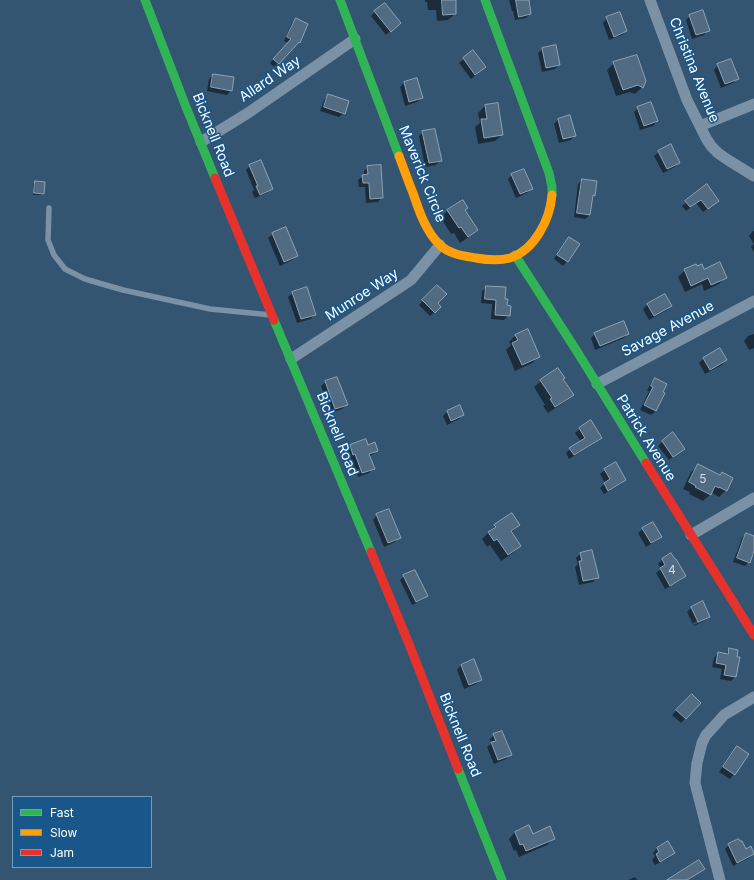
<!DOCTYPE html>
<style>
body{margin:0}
#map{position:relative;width:754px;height:880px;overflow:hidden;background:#335571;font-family:Inter,sans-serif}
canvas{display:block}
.legend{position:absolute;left:12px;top:796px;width:140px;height:72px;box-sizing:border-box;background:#19578b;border:1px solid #759ab9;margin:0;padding:5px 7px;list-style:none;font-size:12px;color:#fff}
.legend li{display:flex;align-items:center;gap:8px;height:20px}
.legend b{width:20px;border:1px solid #759ab9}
</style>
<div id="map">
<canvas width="754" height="880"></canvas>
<ul class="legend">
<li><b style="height:5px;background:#30b455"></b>Fast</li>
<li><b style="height:5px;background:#ff9f0a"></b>Slow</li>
<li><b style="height:5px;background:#e5322d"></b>Jam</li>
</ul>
</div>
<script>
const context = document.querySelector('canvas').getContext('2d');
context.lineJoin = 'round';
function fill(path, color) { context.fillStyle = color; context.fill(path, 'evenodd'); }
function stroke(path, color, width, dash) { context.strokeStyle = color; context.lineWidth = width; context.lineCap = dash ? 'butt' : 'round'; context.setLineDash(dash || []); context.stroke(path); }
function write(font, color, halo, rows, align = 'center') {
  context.font = font + ' Inter,sans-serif'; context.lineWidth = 3; context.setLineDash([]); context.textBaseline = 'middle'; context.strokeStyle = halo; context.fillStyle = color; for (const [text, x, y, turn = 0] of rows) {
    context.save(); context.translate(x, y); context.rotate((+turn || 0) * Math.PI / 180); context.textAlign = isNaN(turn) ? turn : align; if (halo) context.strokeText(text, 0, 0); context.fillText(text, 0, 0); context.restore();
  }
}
const shadow = new Path2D(`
 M425,0H455V14L448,20L437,21L436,10H428L427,2H425Z
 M509,0H528L530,14L526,18L515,20L513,11H512Z
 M375,12L395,27L386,35L371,16Z
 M690,16L708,30L704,35L692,39L686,20Z
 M607,18L626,31L622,35L609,40L603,23Z
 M296,19L307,24L299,42L295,46H294L274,67L270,63L288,43L284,41L292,23Z
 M543,49L559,65L555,69L542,72L538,53Z
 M473,51L485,67L471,79L459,63Z
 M614,63L642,87L635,94L630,92L616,96L607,70Z
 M718,65L737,79L733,83L721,88L714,70Z
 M213,75L231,90L227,95L207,91L209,79Z
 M404,83L422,98L417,102L405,106L400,87Z
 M328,95L344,113L339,117L320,111L324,100Z
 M497,105L502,135L495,141L478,144L475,127L480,123L478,113L485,106Z
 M638,108L657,121L653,126L640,130L634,112Z
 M558,120L575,135L571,140L559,143L554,124Z
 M423,132L441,160L436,165L425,167L419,136Z
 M659,152L679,162L675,167L663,173L654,156Z
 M250,166L272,189L267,193L255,198L252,192L254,190L246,170Z
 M368,167L382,197L378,202L366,203L365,187H359L358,180L363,176H364V171Z
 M512,175L532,188L527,193L516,198L508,179Z
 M582,180L595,195L592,198L590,215L585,219L574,217L578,184Z
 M35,182L43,193L41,195H33V184Z
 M706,186L713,205L703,212L696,203L686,211L682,206Z
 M462,201L464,210L477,230L470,236L460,243L454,233L451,234L441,218L447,211Z
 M753,231H754V244L749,236Z
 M273,234L297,256L292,260L280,266L268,238Z
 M569,238L567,261L563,266L554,259L565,242Z
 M754,244V252L751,247Z
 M685,270H703L725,278L719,284L704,291L702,284L685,292L678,277Z
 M437,286L436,303L440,307L430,316L419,305Z
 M487,287L504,300L509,315L504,320L491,319L492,304L481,303L482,291Z
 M293,293L315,314L311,319L297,323L288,297Z
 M647,305L671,306L667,310L649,320L643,309Z
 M595,334H628L624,338L595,350L591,338Z
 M754,334V348L749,350L744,341L748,336Z
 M516,335L539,356L532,363L515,371L506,350L511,345L509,342Z
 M720,350L726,360L722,365L705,374L699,363L703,359Z
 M655,379L656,411L651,415L640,410L649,391H647L651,383Z
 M541,381L572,395L566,401L548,413L543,406L545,405L534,387Z
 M326,382L346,405L342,409L331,413L321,386Z
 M459,406L463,414L459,419L447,425L443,416L447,412Z
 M580,429L596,442L569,459L566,453L570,449L581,442L575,433Z
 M663,441L684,448L669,460L658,446Z
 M350,446H367L377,451L372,455L369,456L374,468L369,473L358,477L351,458H349L346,450Z
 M616,464L625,480L621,484L604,494L600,488L605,483L600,474L605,470Z
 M698,466L726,490L719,497L712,493L703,501L689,494L690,492L683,489L691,472Z
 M377,515L400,537L395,542L384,547L373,520Z
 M519,525L511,533L520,546L513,553L501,561L490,545L487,547L482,539L495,526Z
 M643,529L661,537L656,541L646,547L638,533Z
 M746,534L754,537V555H752L749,562L745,566L733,562L742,538Z
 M580,554L597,577L593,582L579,585L575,567L578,564L576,558Z
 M671,555L685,576L681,580L665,589L656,573L661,569L658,564L662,560Z
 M404,576L426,596L422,600L412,605L400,580Z
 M692,607L709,617L704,621L694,626L687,612ZM705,618V620L694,625L693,623Z
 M730,649L736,657L739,658L735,677L731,681L720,679L722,669L712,667L714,658L718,653L725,655Z
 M461,665L481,680L476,684L464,689L457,670Z
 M692,695L700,703L681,723L672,715Z
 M494,735L510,755L506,759L494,764L487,747L491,744L490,739Z
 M737,747L734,774L730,779L719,772L733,751Z
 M515,832L532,835L554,838L547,845L519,857L516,850L514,851L509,839Z
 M729,845L745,850L753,854L749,858L733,866L725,849Z
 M657,848L674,853L669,858L655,865L652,860L655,856L653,853Z
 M635,877L637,880H628Z`);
const building = new Path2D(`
 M442,0H456V14L443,15Z
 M516,0H529L531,14L519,17Z
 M385,3L401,23L391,32L374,11Z
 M703,10L710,31L696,35L689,15Z
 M620,12L627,31L614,37L606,17Z
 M296,18L308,24L300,43L299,42L279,64L273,59L291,39L287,37Z
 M556,45L560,65L546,68L542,48Z
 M473,50L486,67L475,75L463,58Z
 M637,55L646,81L643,88L638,85L623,90L613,62Z
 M731,59L739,79L725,84L717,64Z
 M213,74L234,77L232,91L211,87Z
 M417,78L423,98L409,102L404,82Z
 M328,94L349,101L345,114L324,107Z
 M651,102L658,121L644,126L637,107Z
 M498,103L503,135L484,138L481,119H487L485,105Z
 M570,115L576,136L563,139L558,119Z
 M435,129L442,161L429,163L422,131Z
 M671,144L680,163L667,169L658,151Z
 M261,160L273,189L260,195L256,186H258L249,165Z
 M381,165L383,198L370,199L369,183H363L362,175L368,174L367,166Z
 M524,169L533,189L520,194L511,174Z
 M582,179L597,181L595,196L593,195L590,215L577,213Z
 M35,181L45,182L44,194L34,193Z
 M707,184L719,201L708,209L701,200L690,207L685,201Z
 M463,200L468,208L465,210L478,230L468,237L461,227L459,228L447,210Z
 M286,227L298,256L284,262L272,233Z
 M569,237L580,244L568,262L557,255Z
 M720,262L727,278L711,285L708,278L691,286L684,269L696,264L697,266L702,264L704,269Z
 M437,285L447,294L438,303L441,307L435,313L422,300Z
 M486,286L506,287L505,299H508L507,305L511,306L510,316L495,315L496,300L485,299Z
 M307,287L316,315L301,319L292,292Z
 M665,294L672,306L654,316L647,304Z
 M624,321L629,334L600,346L594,333Z
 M528,329L540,357L522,365L512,343L518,340L515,335Z
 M720,348L727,360L710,370L703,358Z
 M558,368L565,378L563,379L574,395L555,407L550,399L552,398L540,380Z
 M337,377L348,405L335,409L325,381Z
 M655,378L667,384L663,392L665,393L656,411L644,405L653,387L651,386Z
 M460,405L464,415L451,421L447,411Z
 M591,420L602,438L574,455L569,448L585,438L579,428Z
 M673,432L685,449L673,457L662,441Z
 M366,439L368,445L375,442L378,451L369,454L375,469L362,473L355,454L353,455L350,445Z
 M616,462L626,480L608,491L604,483L610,479L604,469Z
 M698,464L720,475L722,472L733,478L727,491L719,487V488L715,486L711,495L695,487L696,486L689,482Z
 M389,509L401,538L388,543L376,514Z
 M512,513L520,525L511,531L521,546L508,555L497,539L494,541L488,532L496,527L494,525Z
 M653,522L662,537L651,543L642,528Z
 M746,533L754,536V551L750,563L737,558Z
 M592,550L599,578L583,581L579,561H582L580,553Z
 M671,553L675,559H676L686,576L670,586L660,568L665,565L662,559Z
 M415,570L428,596L416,602L403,575Z
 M703,601L710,617L698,622L691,607Z
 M729,648L738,650L737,657H740L736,677L724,675L726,665L716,663L718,652L728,654Z
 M474,659L482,680L469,685L461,665Z
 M692,694L701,703L686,719L676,710Z
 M502,731L512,755L498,760L491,742L496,741L493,734Z
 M737,746L749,754L735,775L723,767Z
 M529,825L533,834L550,826L555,839L526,851L523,844L520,845L515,832Z
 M739,839L740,841H742L746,849L751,846L754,854L737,863L728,844Z
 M668,841L675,853L660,862L656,854L659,852L657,848Z
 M699,860L705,869L687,880H667Z`);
const lane = new Path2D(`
 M49,208L48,240L54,255L65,269L85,279L123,290L210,309L271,315`);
const street = new Path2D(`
 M650,0L687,100L706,138L711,146L718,153L728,160L754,176
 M700,126L754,104
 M201,142L248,113L355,39
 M291,359L411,280L440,245
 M597,384L754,301
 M691,535L754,498
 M720,880L695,783L697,763L702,743L706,735L717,723L724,715L754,697`);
const fast = new Path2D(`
 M145,0L186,107L215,178
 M340,0L399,156
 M485,0L549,173L552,187V195
 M515,255L578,353L646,463
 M274,320L371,552
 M458,769L502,880`);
const slow = new Path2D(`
 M399,156C404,169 408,181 413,193C419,211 426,232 440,245C449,254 463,256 476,258C487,260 499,261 510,258C535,250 550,219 552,195`);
const jam = new Path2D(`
 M215,178L274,320
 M646,463L754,635
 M371,552L409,644L458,769`);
const numberNames = [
 ["5",703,479],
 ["4",672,570]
];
const streetNames = [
 ["Christina Avenue",694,70,68],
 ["Allard Way",270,79,-34],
 ["Bicknell Road",213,135,68],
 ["Maverick Circle",422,174,68],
 ["Munroe Way",362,295,-33],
 ["Savage Avenue",668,329,-28],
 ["Bicknell Road",337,434,68],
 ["Patrick Avenue",646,438,58],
 ["Bicknell Road",460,735,68]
];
fill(shadow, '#0007');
fill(building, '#506b82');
stroke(building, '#8ea3b4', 1);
stroke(lane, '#7a91a6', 5.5);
stroke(street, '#7a91a6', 11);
stroke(fast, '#30b455', 9);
stroke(slow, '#ff9f0a', 9);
stroke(jam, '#e5322d', 9);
write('12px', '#d3dae0', null, numberNames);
write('14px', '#fff', '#19578b', streetNames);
</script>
